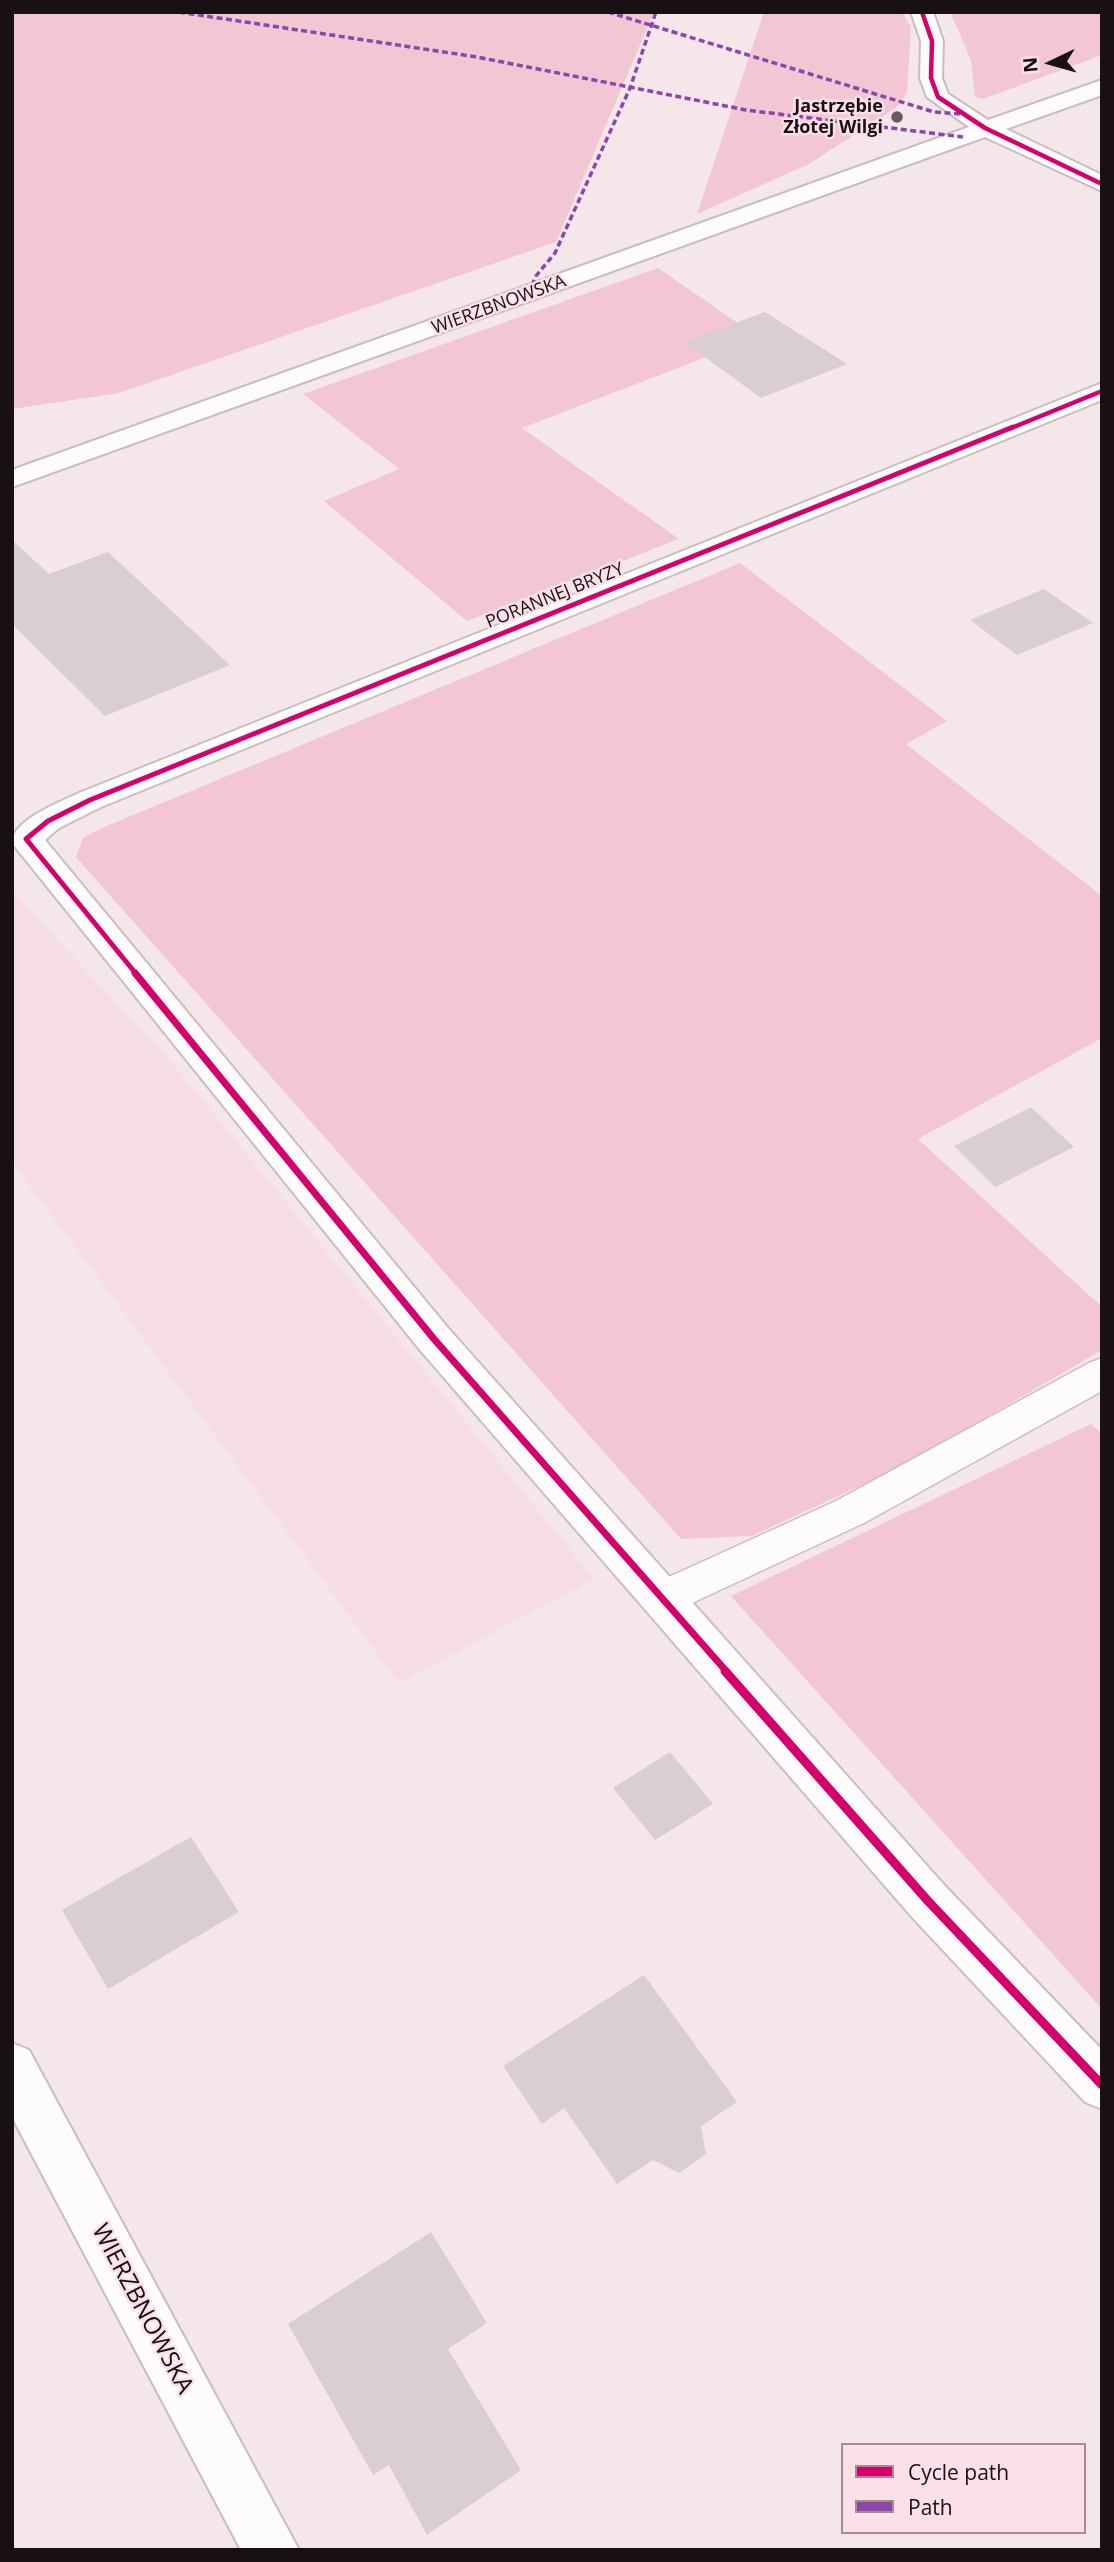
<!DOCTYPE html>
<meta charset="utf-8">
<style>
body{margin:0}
#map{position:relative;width:1114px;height:2562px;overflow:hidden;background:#f5e6ea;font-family:"Open Sans",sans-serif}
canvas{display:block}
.frame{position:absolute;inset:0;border:14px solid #191013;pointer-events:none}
.legend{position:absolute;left:841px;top:2443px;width:245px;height:91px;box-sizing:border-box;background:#fbe0e7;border:2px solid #a18d92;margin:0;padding:9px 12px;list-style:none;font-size:21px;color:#191013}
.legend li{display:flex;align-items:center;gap:14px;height:35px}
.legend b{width:35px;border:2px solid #a18d92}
.north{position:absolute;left:1016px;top:28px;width:70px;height:70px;-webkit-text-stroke:5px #fbe0e7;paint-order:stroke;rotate:265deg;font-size:19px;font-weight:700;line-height:28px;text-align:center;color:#191013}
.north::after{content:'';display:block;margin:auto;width:24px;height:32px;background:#191013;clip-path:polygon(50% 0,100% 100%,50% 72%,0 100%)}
</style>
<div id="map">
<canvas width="1114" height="2562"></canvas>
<div class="frame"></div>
<ul class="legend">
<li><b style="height:9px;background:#d6006c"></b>Cycle path</li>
<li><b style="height:9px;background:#8e44ad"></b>Path</li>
</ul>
<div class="north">N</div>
</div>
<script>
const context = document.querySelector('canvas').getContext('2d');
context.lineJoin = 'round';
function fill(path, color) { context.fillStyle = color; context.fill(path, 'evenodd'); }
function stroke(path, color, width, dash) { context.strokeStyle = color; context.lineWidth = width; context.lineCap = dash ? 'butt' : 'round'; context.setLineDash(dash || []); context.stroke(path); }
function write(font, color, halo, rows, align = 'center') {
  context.font = font + ' "Open Sans",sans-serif'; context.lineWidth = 5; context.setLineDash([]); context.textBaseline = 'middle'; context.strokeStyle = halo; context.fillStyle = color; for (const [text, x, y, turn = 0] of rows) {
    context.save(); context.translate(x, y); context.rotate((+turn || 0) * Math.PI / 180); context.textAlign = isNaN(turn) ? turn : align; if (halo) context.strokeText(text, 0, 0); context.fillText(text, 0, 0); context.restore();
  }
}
const built = new Path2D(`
 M12,891L173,1064L594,1579L399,1683L12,1162Z`);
const green = new Path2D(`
 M12,12H654L556,242L119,393L12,409Z
 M764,12H902L911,27L907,93L897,107L809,164L697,214Z
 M950,12H1102V55L983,99L975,97L971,60Z
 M658,268L758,337L522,428L679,539L467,621L324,501L399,469L303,394Z
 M740,563L947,721L906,744L1102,896V1038L918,1139L1102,1307V1350L901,1467L752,1536L681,1539L76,857L83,838L102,828Z
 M1091,1424L1102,1434V2009L731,1596Z`);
const building = new Path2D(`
 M765,312L847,364L761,398L684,342Z
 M12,540L49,574L108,552L230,665L105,716L12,624Z
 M1044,589L1093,623L1017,655L970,620Z
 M1031,1107L1074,1147L995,1187L954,1146Z
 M670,1752L713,1804L655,1840L613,1788Z
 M191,1837L239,1912L108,1989L62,1910Z
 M644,1975L737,2102L701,2126L706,2154L679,2173L653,2160L617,2184L564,2108L542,2124L503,2066Z
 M431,2232L487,2323L448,2349L521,2470L427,2535L389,2465L373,2475L288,2324Z`);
const service = new Path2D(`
 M1102,1358V1391L864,1523L677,1610L663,1615L649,1610L643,1598L649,1586L836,1501L1089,1363Z`);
const minor = new Path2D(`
 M911,12H933L943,41L942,78L948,94L988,120L1102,80V95L1006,129L1102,175V191L985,137L12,487V470L969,127L927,97L920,78L921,41Z
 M1102,383V400L101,807L59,828L45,840L448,1328L945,1886L1102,2050V2109L1085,2102L911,1916L420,1350L12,843C12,820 60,802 79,793Z
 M12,2043L29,2050L299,2550H241L12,2117Z`);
const quiet = new Path2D(`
 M179,12L477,57L746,110L963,137
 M608,12L934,112L961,114
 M528,294L536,276L555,253L630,88L656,12`);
const cyclewayFar3 = new Path2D(`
 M922,12L932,41L931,78L938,97L985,128L1102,184
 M1009,429L1102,391`);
const cyclewayFar2 = new Path2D(`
 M137,975L26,839L48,821L90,800L1013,427`);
const cyclewayFar1 = new Path2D(`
 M135,973L434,1339L727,1672`);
const cycleway = new Path2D(`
 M725,1671L928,1901L1102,2085`);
const markers = [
 [897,117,7,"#665b5e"]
];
const farPoinames = [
 ["Jastrzębie",883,107],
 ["Złotej Wilgi",883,128]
];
const farStreetnames = [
 ["WIERZBNOWSKA",499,305,-20],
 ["PORANNEJ BRYZY",555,596,-22]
];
const nearStreetnames = [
 ["WIERZBNOWSKA",142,2309,62]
];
fill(built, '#f6dce3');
fill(green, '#f2c6d3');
fill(building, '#daced1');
stroke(service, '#c8bdc0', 3);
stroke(minor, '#c8bdc0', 4);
fill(service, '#fefbfc');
fill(minor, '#fefbfc');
stroke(quiet, '#8e44ad', 3.5, [6, 3.5]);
stroke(cyclewayFar3, '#d6006c', 4.5);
stroke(cyclewayFar2, '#d6006c', 5);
stroke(cyclewayFar1, '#d6006c', 7);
stroke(cycleway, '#d6006c', 9);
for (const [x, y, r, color] of markers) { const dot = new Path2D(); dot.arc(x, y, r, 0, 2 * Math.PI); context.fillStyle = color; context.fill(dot); stroke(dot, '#fbe0e7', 2.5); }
write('bold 18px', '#191013', '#fbe0e7', farPoinames, 'right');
write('18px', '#191013', '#fbe0e7', farStreetnames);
write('24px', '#191013', '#fbe0e7', nearStreetnames);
</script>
